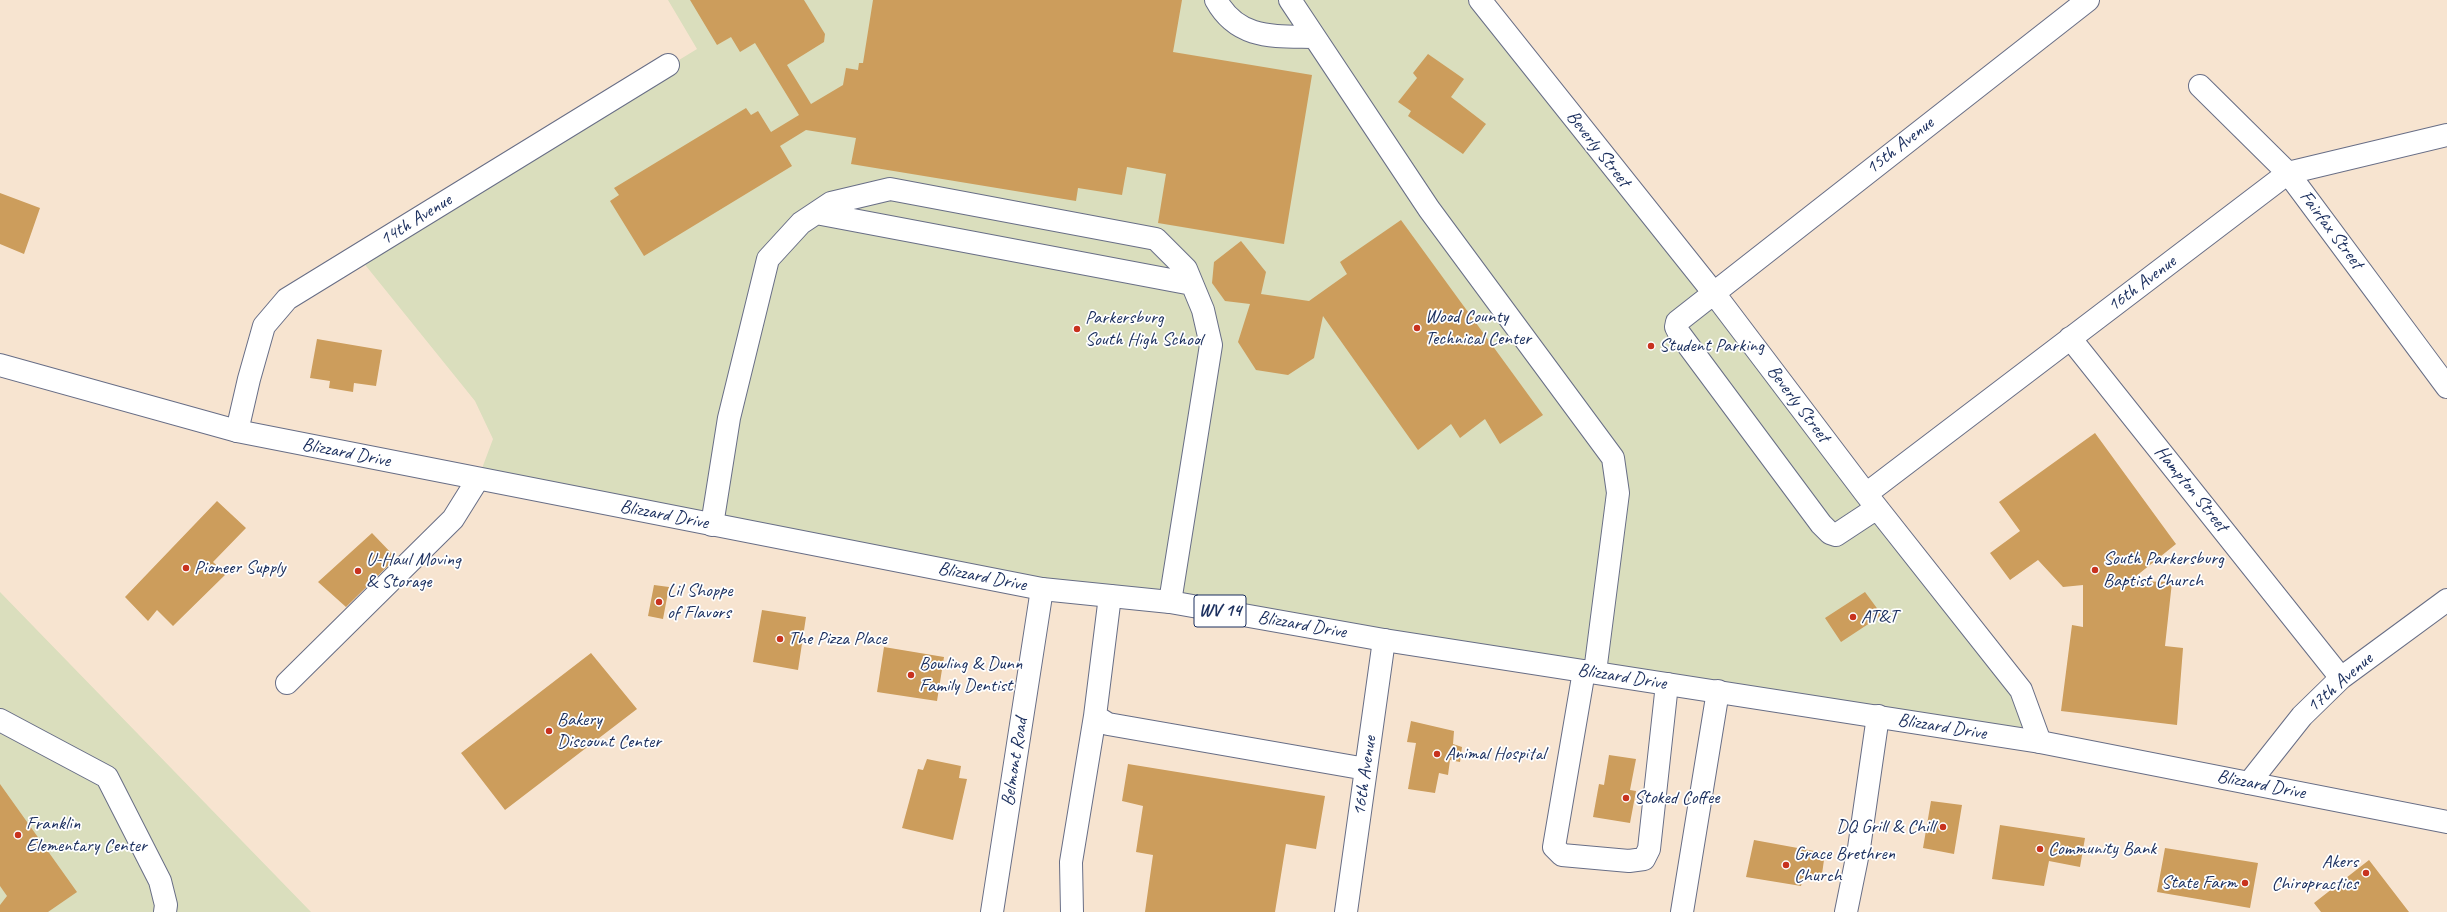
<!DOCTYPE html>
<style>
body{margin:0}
canvas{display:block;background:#f7e4d0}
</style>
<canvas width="2447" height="912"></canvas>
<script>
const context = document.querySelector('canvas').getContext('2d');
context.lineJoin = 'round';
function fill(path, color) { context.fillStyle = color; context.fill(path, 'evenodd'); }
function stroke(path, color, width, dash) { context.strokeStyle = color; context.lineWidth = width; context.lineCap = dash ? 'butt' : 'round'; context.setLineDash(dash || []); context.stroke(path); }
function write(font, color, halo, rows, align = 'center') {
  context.font = font + ' Caveat,sans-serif'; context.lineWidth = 3.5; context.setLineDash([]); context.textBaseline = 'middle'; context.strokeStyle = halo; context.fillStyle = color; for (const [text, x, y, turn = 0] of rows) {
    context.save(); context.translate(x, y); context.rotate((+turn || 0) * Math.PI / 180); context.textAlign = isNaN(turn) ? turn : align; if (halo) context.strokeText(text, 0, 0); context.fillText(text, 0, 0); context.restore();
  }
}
const built = new Path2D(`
 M668,0H1480L2021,690L2040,742L1170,602L478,479L493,439L475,401L358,256L697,49Z
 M0,592L311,912H0Z`);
const building = new Path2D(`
 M690,0H804L825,34L824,42L787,65L811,104L843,85L846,68L858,70L859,63H863L873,0H1182L1173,52L1312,75L1284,244L1158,223L1166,174L1127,167L1122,195L1078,188L1076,201L851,164L856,138L806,130L780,146L792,166L644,256L610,201L619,195L614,188L746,108L751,115L758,111L771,132L799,115L755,43L740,52L731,37L717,45Z
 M1428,54L1464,79L1451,97L1486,124L1463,154L1408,116L1411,111L1398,102L1417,78L1413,73Z
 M0,193L40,208L24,254L0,244Z
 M1401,220L1543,415L1500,444L1485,419L1460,438L1451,424L1418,450L1323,316L1314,358L1288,375L1256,370L1238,342L1250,304L1225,301L1212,283L1214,262L1241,241L1266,272L1261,294L1309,301L1347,274L1340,262Z
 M317,339L382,350L376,386L354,383L353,392L329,388L330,381L310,378Z
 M2095,433L2176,544L2130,581L2172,582L2165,646L2183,648L2177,725L2061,711L2072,625L2083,627V585L2063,587L2038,560L2010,580L1990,553L2020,531L1999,502Z
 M217,501L246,528L213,562L226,574L173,626L157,610L148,621L125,597Z
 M372,533L396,558L346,607L318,582Z
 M654,585L669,587L663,619L648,616Z
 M1865,592L1882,615L1841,642L1825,618Z
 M762,610L806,617L798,670L753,662Z
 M884,647L944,657L937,701L877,692Z
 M591,653L637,709L505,810L461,753Z
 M1411,721L1454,731L1453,744L1462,747L1460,762L1450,760L1448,775L1439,773L1435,793L1408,789L1416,743L1407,742Z
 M1609,755L1636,759L1630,790L1636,791L1630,823L1593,817L1599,784L1604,785Z
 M927,759L961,766L959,778L967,779L953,840L902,828L918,769L923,770Z
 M1128,764L1325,796L1316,849L1286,844L1275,912H1145L1153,855L1136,852L1143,806L1122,801Z
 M0,784L77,892L48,912H0V905L7,896L0,886Z
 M1931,801L1962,805L1954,854L1923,848Z
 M2000,825L2085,838L2080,867L2049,861L2044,886L1992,879Z
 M1754,840L1825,853L1821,881L1803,878L1801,886L1746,877Z
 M2165,848L2258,863L2250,908L2157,892Z
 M2369,860L2409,912H2321L2314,903Z`);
const minor = new Path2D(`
 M1216,0C1238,40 1274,36 1314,37
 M1290,0L1429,209L1613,458L1618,493L1595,672
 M1480,0L1713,292L1866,494L2021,690L2040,742
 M2200,86L2288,173L2447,387
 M816,213L1192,284
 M2070,338L2341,678
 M237,431L249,379L264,326L287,299L668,65
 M1866,494L2288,173L2447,135
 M1877,508L1836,535L1830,533L1821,524L1679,333L1676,327L1677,322L2088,0
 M712,525L729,418L768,259L801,223L831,203L890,189L1156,239L1186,269L1203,310L1211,345L1170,602
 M1110,596L1095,716L1108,724L1366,769
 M1584,671L1554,847L1562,855L1629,861L1644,859L1649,849L1667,684
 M287,683L453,519L478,479
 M0,720L107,777L160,881L166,905L165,912
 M2249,783L2302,716L2341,678L2447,600
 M992,912L1042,589
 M1072,912L1071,862L1095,716
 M1346,912L1384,640
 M1682,912L1718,691
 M1846,912L1859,848L1878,716`);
const major = new Path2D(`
 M0,365L237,431L1042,589L1170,602L1384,640L2040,742L2447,822`);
const markers = [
 [1417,328,4,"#c8321e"],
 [1077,329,4,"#c8321e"],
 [1651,346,4,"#c8321e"],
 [186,568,4,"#c8321e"],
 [2095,570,4,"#c8321e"],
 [358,571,4,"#c8321e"],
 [659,602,4,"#c8321e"],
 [1853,617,4,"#c8321e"],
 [780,639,4,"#c8321e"],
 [911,675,4,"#c8321e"],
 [549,731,4,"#c8321e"],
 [1437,754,4,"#c8321e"],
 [1626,798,4,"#c8321e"],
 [1943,827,4,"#c8321e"],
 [18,835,4,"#c8321e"],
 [2040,849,4,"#c8321e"],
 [1786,865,4,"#c8321e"],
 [2366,873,4,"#c8321e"],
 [2245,883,4,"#c8321e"]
];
const shields = [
 [1220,611,52]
];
const shieldNames = [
 ["WV 14",1220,611]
];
const streetNames = [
 ["15th Avenue",1900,146,-38],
 ["Beverly Street",1598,149,52],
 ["14th Avenue",416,220,-32],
 ["Fairfax Street",2331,230,53],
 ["16th Avenue",2142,284,-37],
 ["Beverly Street",1798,404,53],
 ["Blizzard Drive",346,453,11],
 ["Hampton Street",2191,489,51],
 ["Blizzard Drive",664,515,11],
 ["Blizzard Drive",982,577,11],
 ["Blizzard Drive",1302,625,10],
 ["Blizzard Drive",1622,677,9],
 ["17th Avenue",2340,683,-41],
 ["Blizzard Drive",1942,727,9],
 ["Belmont Road",1015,762,-81],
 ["16th Avenue",1365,776,-82],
 ["Blizzard Drive",2261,785,11]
];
const poiNames = [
 ["Wood County",1425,317],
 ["Technical Center",1425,339],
 ["Parkersburg",1085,318],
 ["South High School",1085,340],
 ["Student Parking",1659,346],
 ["South Parkersburg",2103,559],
 ["Baptist Church",2103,581],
 ["U-Haul Moving",366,560],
 ["& Storage",366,582],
 ["Pioneer Supply",194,568],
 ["Lil Shoppe",667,591],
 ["of Flavors",667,613],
 ["AT&T",1861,617],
 ["The Pizza Place",788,639],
 ["Bowling & Dunn",919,664],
 ["Family Dentist",919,686],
 ["Bakery",557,720],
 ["Discount Center",557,742],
 ["Animal Hospital",1445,754],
 ["Stoked Coffee",1634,798],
 ["Franklin",26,824],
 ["Elementary Center",26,846],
 ["DQ Grill & Chill",1935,827,"right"],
 ["Community Bank",2048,849],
 ["Grace Brethren",1794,854],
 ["Church",1794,876],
 ["Akers",2358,862,"right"],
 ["Chiropractics",2358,884,"right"],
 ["State Farm",2237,883,"right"]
];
fill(built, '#dadebd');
fill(building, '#cc9d5c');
stroke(minor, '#686e86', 24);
stroke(major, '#686e86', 24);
stroke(minor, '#fff', 22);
stroke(major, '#fff', 22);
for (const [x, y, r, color] of markers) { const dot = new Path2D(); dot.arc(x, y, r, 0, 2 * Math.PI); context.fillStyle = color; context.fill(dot); stroke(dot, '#fff', 1.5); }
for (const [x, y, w] of shields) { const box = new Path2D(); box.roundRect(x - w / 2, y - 16, w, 32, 3); context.fillStyle = '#fff'; context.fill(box); stroke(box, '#1b2f5e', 1); }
write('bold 18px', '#1b2f5e', null, shieldNames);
write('19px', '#1b2f5e', '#fff', streetNames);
write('19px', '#1b2f5e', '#fff', poiNames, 'left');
</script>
